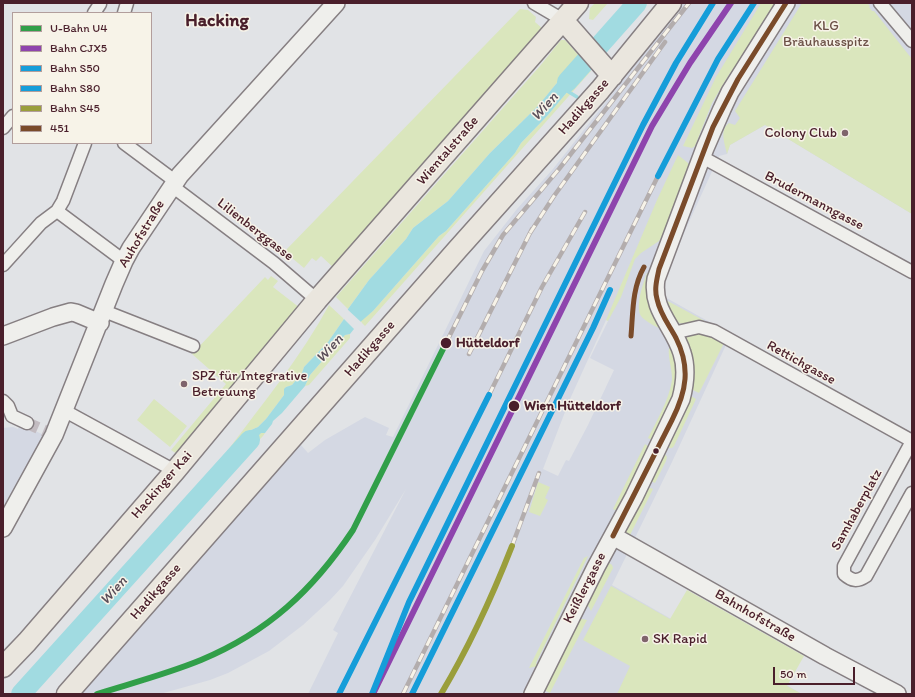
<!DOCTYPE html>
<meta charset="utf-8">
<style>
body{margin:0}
#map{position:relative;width:915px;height:697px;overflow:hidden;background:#e1e3e6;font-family:Itim,sans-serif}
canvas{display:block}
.frame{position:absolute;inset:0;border:4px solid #4a1f2b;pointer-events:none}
.legend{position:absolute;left:12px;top:12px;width:140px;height:132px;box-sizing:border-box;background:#f7f3e8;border:1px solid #b29e9c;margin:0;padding:5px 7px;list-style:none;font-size:12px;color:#4a1f2b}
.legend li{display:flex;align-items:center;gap:8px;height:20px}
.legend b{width:20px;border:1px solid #b29e9c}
.scale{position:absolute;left:773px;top:667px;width:82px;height:18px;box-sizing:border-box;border:2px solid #4a1f2b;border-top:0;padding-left:5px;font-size:12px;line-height:14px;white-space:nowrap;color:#4a1f2b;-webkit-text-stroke:3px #f7f3e8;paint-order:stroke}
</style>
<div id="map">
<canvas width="915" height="697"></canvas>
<div class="frame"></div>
<ul class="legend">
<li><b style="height:5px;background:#319f49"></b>U-Bahn U4</li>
<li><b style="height:5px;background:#8e44ad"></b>Bahn CJX5</li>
<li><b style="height:5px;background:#159dd9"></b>Bahn S50</li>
<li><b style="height:5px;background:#159dd9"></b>Bahn S80</li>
<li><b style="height:5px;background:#9a9e3b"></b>Bahn S45</li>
<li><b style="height:5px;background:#7a4b2a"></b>451</li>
</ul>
<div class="scale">50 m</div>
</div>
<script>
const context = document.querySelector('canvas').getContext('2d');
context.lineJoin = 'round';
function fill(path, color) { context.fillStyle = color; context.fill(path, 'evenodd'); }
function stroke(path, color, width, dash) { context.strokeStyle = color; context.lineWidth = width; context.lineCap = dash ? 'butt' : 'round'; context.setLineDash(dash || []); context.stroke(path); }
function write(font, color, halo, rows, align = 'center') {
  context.font = font + ' Itim,sans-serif'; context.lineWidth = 3; context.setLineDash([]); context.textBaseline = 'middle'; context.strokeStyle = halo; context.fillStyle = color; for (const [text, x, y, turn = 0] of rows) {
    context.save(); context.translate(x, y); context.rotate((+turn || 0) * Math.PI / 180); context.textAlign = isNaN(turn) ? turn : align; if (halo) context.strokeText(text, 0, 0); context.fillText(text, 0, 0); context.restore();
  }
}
const built = new Path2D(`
 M684,3H912V214L765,125L730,145L727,154L719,156L665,275L663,296L731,334L672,462L612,585L802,694H308L338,633L333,630L406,489L375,540L343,586L330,600L303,625L269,651L228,673L210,680L160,694H79L85,684L301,445L308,453L325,440L365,417L389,428L386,435L393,437L484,251L517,209L553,169ZM606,320L608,321L590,358L614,370L588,425L569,461L566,460L558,476L543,469L570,399Z
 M20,424L44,435L3,510V428L13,427L18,429Z`);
const green = new Path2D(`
 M595,3H608L593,20L589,19L590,8Z
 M761,3H779L735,74L730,73L712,103L695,146L692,148L683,146L716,77Z
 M802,3H867L870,6L869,7L872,11H874C887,27 899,43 912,59V214L765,125L730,145L727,154C725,144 719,130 729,123L735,125L740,118L735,111Z
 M520,9L528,10L536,17L535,22L543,29L334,268L321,256L316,261L312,258L304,268L292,258H287L284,255V252Z
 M561,40H565L581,58L556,84L538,106L490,153L448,201L413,228L406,239L369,280L348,309L336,297L540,66Z
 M588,67L591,71L365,326L360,321L373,311L439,236L446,231L515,153L521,143L548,115Z
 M678,155L688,163L689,166L662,236L659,241L641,253L635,259L621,297L608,321L606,320L657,200Z
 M647,273H649L661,327L660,328C655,327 652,324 648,322C646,320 643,319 641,316C635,307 643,283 647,273Z
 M271,276L278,281L273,287L300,308L180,456L171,450L226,384L192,354L265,277L268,280Z
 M662,298L703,320L705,322C693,320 686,325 676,323Z
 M329,305L344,319L328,342L304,367L302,373L292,385L286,387L284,390V395L266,419L258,427L251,430L234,449L228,450C263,403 301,357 329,305Z
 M690,332L706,334L724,343L699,393L689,388L684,337Z
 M350,334V338L309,385L305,386L310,375L345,335Z
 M670,346L674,347L679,378L673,394L652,440L648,438C657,420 669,400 672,380C673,371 666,351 670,346Z
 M691,396L696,399L674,446L672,448H668L685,414Z
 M154,399L187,426L170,447L137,420Z
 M261,432L265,433L263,436L240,460L241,455Z
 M645,444L649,447L617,511L613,509Z
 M665,454L667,457L666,461L655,483L651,481Z
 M538,482L550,487L545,498L548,500L540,516L529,512Z
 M648,487L653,489L629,537L625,532V528L628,520L635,515Z
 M588,556L536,663L538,666L529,668L584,558Z
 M609,563L612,565L613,568L591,611L587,604Z
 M611,586L670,619L687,590L804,656L787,686L802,694H617L630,666L583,640Z
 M582,619L587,620L550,693L544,690L578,620Z`);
const water = new Path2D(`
 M581,58L588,67L548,115L521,143L515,153L446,231L439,236L373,311L358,324L350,334L345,335L310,375L305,386L282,413L273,421L272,424L265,433H261L241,454L238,463L236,464L225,455L228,450L234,449L251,430L258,427L266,419L284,395V389L286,387L292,385L302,373L304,367L328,342L344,319L348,309L369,280L406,239L413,228L448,201L490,153L538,106L556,84Z`);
const pier = new Path2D(`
 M346,308L362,323L355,330L343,318Z`);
const stream = new Path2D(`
 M564,89L577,97`);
const river = new Path2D(`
 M567,82L637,3
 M21,694L250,440`);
const streetTunnel = new Path2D(`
 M27,423L45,431`);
const street = new Path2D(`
 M534,3L563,20
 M880,3L912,41
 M94,13L100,4
 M124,13L127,3
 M3,128L13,116
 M124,143L175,181
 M702,157L912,272
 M172,186L274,263L317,300
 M57,211L124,261
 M3,265L41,223L57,211L63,201L85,143
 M104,311L193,346
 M673,333L699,327L714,331L912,441
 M3,401L8,406L12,416L27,423
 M65,411L175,471
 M912,441L844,566V574C852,581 857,582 866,576L912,493`);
const secondary = new Path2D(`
 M3,336L53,317L71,312L76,313L100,323
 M3,528L54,435L114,284L124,261L131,248L180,175L336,3
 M613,536L825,656L897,694
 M533,694L596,567L634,497L681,399C685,384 687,368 682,353C674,326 651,310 656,279L705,148L722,109L730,92L786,3`);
const primary = new Path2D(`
 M563,20L612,76
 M3,667L27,642L175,471L317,300L578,3
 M67,694L457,250L600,90L671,3`);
const rail = new Path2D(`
 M530,233L554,196L665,42
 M446,343L482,271L503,235L559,169L689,3
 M469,354L532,229
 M489,395L542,287L585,212
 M512,546L539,473
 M403,694L658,176`);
const bus1 = new Path2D(`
 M631,336C633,313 632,288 644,267
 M613,536L672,420C678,408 684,393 685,379C686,365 682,350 676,338C669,325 660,314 657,299C654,289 657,279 659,269L713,127L738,79L786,3`);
const rail1 = new Path2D(`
 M373,694L652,126L690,63L731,3`);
const rail2 = new Path2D(`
 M658,176L718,59L754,3
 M372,694L409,602L643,125L676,63L713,3
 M412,694L593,328L610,290`);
const rail3 = new Path2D(`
 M339,694L489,395`);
const rail4 = new Path2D(`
 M441,694C469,647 492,597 512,546`);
const metro1 = new Path2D(`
 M97,694C132,683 167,674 201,660C268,632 313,590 353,530L446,343`);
const markers = [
 [845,133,4,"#7f646c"],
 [446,343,6,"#4a1f2b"],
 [184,384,4,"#7f646c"],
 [514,406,6,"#4a1f2b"],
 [656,451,3.5,"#4a1f2b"],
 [645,639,4,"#7f646c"]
];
const parkNames = [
 ["KLG",826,26],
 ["Bräuhausspitz",826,42]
];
const streetNames = [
 ["Hadikgasse",584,107,-49],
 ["Wientalstraße",448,151,-49],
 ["Brudermanngasse",814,201,28],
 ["Lilienberggasse",255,230,38],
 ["Auhofstraße",142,234,-59],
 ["Hadikgasse",370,349,-49],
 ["Rettichgasse",801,363,29],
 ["Hackinger Kai",162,485,-49],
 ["Samhaberplatz",857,510,-61],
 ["Keißlergasse",585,588,-63],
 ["Hadikgasse",156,592,-49],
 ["Bahnhofstraße",755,616,30]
];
const poiNames = [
 ["Colony Club",837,133,"right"],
 ["SPZ für Integrative",192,376],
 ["Betreuung",192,392],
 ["SK Rapid",653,639]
];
const stopNames = [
 ["Hütteldorf",456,343],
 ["Wien Hütteldorf",524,406]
];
const waterNames = [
 ["Wien",545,107,-48],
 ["Wien",330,349,-48],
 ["Wien",114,591,-48]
];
const districtNames = [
 ["Hacking",217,21]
];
fill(built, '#d4d8e3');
fill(green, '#dae6bd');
fill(water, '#a1dbe1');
fill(pier, '#e1e3e6');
stroke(stream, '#a1dbe1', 3.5);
stroke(river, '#a1dbe1', 20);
stroke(streetTunnel, '#c3bcc1', 12, [12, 6]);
stroke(street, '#867f82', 15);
stroke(secondary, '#867f82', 20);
stroke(primary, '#867f82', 23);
stroke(street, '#efefec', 12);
stroke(secondary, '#efefec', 17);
stroke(primary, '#eae6de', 20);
stroke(rail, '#b3adad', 4.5);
stroke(rail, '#f7f3e8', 3, [9]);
stroke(bus1, '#7a4b2a', 5);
stroke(rail1, '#8e44ad', 6);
stroke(rail2, '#159dd9', 6);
stroke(rail3, '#159dd9', 6);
stroke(rail4, '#9a9e3b', 6);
stroke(metro1, '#319f49', 6);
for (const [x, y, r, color] of markers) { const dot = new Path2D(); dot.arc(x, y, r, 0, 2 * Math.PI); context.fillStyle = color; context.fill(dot); stroke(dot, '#f7f3e8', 1.5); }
write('14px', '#6c5147', '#f7f3e8', parkNames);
write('14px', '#4a1f2b', '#f7f3e8', streetNames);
write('14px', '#4a1f2b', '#f7f3e8', poiNames, 'left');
write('bold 14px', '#4a1f2b', '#f7f3e8', stopNames, 'left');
write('italic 15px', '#594d58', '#f7f3e8', waterNames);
write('bold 18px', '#4a1f2b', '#f7f3e8', districtNames);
</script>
